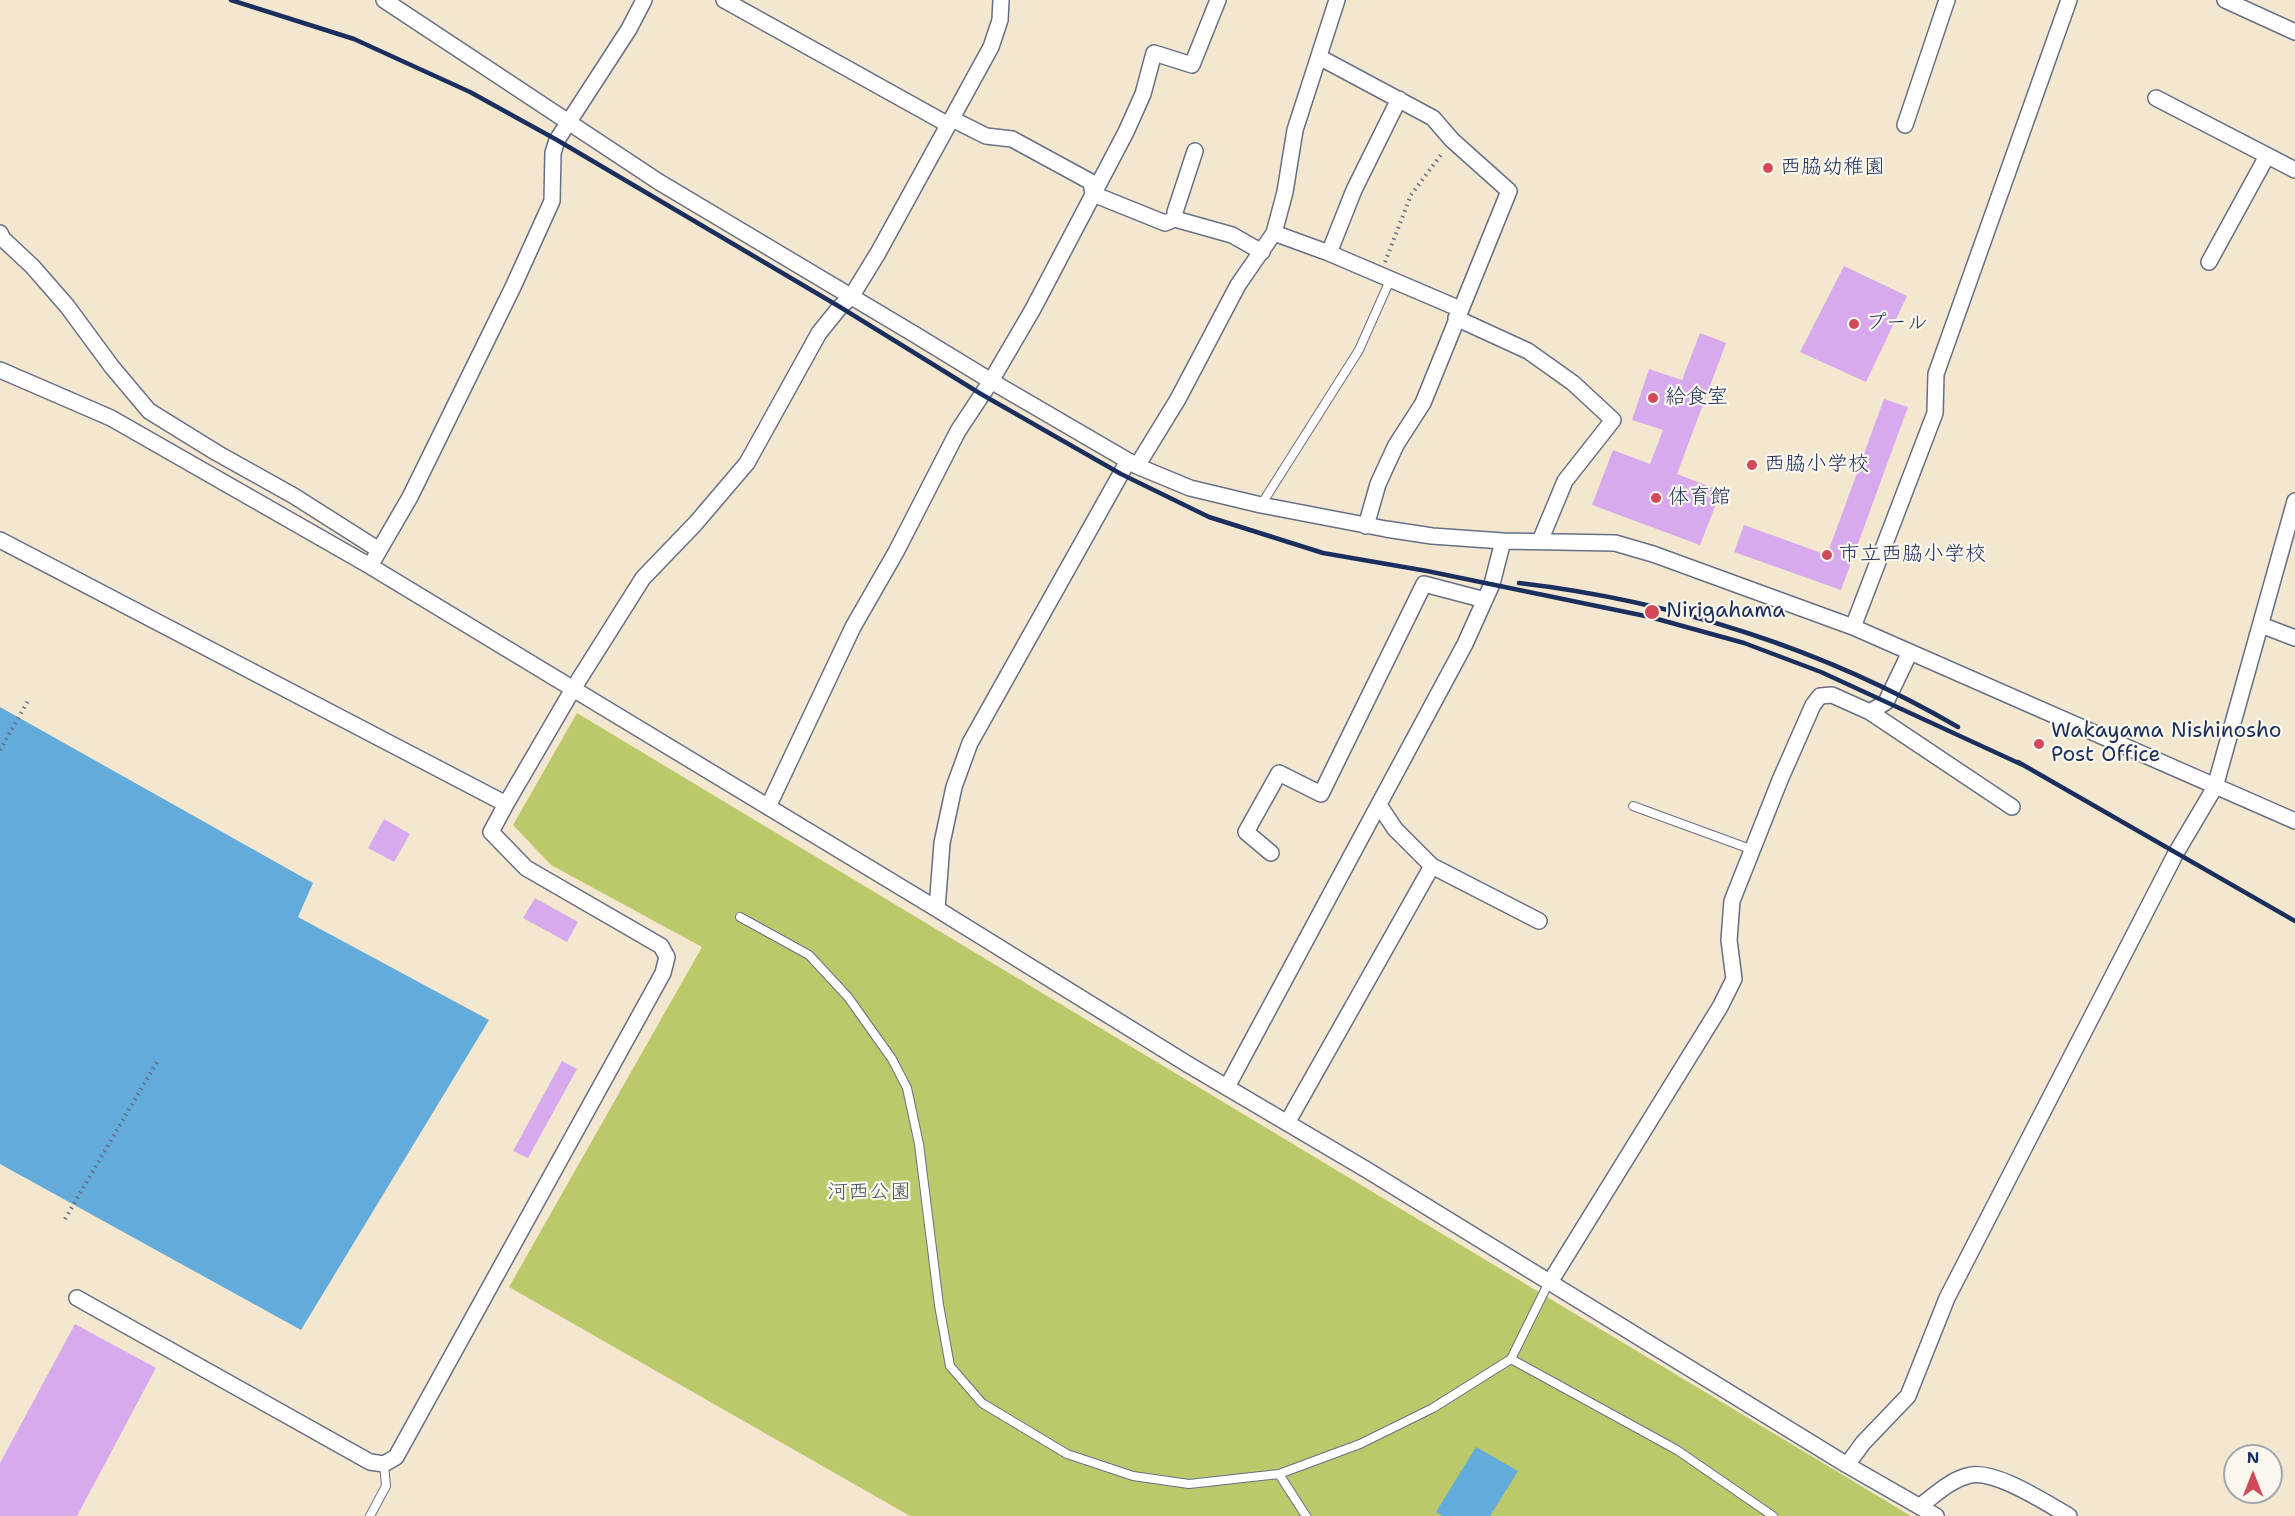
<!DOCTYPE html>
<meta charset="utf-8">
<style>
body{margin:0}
#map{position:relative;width:2295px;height:1516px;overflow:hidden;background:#f4e7cf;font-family:"Shantell Sans",sans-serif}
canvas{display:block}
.north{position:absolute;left:2223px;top:1444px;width:60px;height:60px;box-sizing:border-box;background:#fbf7ec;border:2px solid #a1a7b3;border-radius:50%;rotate:0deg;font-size:16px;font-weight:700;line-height:24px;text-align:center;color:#1b2f5e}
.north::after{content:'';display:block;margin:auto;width:21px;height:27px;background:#d1495b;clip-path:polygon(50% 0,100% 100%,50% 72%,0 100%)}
</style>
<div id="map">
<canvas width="2295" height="1516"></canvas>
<div class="north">N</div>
</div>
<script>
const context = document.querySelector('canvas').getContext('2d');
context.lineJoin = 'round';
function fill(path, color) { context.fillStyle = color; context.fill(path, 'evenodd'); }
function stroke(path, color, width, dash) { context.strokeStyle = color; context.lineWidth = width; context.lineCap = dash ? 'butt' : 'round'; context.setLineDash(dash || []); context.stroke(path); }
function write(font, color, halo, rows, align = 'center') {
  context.font = font + ' "Shantell Sans","Klee One",sans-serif'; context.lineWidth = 4.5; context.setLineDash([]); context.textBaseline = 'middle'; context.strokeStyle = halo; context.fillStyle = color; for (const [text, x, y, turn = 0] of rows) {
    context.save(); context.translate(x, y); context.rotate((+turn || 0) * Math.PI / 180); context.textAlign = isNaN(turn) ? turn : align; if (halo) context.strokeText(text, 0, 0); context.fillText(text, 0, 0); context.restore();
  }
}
const green = new Path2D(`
 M577,713L1911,1516H910L509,1287L702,947L551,865L513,825Z`);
const water = new Path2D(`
 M0,707L313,883L298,917L489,1020L301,1330L0,1164Z
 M1476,1447L1518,1471L1490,1516H1443L1436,1512Z`);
const building = new Path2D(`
 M1844,266L1907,296L1866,382L1800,352Z
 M1700,333L1726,343L1677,474L1721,491L1700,545L1592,505L1613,450L1650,464L1663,430L1632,420L1649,369L1682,380Z
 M1884,399L1908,407L1841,590L1734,552L1744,525L1827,555Z
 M384,819L410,834L394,862L368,848Z
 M535,898L578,922L567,942L523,918Z
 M562,1061L577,1069L528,1158L513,1151Z
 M75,1324L156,1368L77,1516H0V1463Z`);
const path = new Path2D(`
 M1385,262L1411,195L1443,152
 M0,750L28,701
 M65,1219L158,1060`);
const lane = new Path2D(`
 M1261,505L1359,350L1391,278
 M1633,806L1753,850
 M740,917L809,955L848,997L892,1059L907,1088L919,1144L939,1305L950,1366L982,1403L1067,1454L1133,1476L1189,1484L1279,1474L1360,1444L1433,1408L1511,1359L1549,1282
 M1511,1359L1677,1450L1773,1516
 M1279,1474L1306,1516
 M370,1516L386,1486L384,1464`);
const street = new Path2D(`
 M384,0L659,182L914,334L991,381L1137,466L1190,488L1261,505L1386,529L1432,536L1503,541L1615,543L1653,554L1853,627L2295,821
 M724,0L947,124
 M2225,0L2295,32
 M1319,57L1433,118L1452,140L1509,191L1423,403L1396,445L1378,484L1366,526
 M2156,98L2295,170
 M947,124L954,120L986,136L1012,139L1091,182L1093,194
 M1905,125L1947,0
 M1093,194L1165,223L1175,219L1232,235L1262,252
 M1175,219V212L1195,151
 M0,233L3,239L32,266L67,306L112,367L149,411L217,453L294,496L379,550
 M1274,233L1329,253L1460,309
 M1329,253L1354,190L1399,99
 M2209,262L2267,156
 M1456,318L1528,351L1573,383L1613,420L1565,481L1540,541
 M0,370L111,418L370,566L937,909L1189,1065L1367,1170L1847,1465L1936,1516
 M1137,466L1178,399L1238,285L1274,233L1285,192L1295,130L1337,0
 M0,540L506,804L573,689L643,578L695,524L747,463L819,333L840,307L851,297L878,253L991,47L1000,20L1001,0
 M370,566L410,497L513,287L552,201L553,153L557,140L629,29L644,0
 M2261,625L2295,638
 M1853,627L1935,413L1936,374L2069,0
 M1870,712L1886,702L1910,652
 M1379,805L1395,829L1432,866L1539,921
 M768,807L853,627L896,552L958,431L991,381L1033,309L1126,132L1143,94L1154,53L1192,65L1218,0
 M1271,853L1246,832L1279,773L1321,794L1424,584L1485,600
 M937,909L942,843L954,787L970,743L1128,461
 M1227,1087L1465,644L1492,584L1503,541
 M1287,1123L1432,866
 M1550,1282L1720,1007L1734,979L1729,940L1732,901L1780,780L1813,705L1820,696L1832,695L1870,712L2012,807
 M77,1298L370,1462L384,1464L396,1457L663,973L667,957L661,946L526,868L491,832L506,804
 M1847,1465L1863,1443L1908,1396L1947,1298L2176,853L2215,787L2295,501
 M1920,1506C1935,1495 1949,1481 1967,1476C1992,1467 2046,1503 2069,1516`);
const rail = new Path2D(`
 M231,0L354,39L470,92L557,140L840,307L981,394L1121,474L1209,517L1323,553L1427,571L1650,617L1744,643L1821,672L2025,766
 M1519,583C1673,601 1824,649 1958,727
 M2018,762L2295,921`);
const markers = [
 [1768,168,6,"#d1495b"],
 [1854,324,6,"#d1495b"],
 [1653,398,6,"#d1495b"],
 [1752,465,6,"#d1495b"],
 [1656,498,6,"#d1495b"],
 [1827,555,6,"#d1495b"],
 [1652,612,8,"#d1495b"],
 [2039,744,6,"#d1495b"]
];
const poiNames = [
 ["西脇幼稚園",1780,168],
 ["プール",1866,324],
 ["給食室",1665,398],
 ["西脇小学校",1764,465],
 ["体育館",1668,498],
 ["市立西脇小学校",1839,555],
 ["Nirigahama",1666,612],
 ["Wakayama Nishinosho",2051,732],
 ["Post Office",2051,756]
];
const parkNames = [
 ["河西公園",869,1193]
];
fill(green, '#bcc96b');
fill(water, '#63abda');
fill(building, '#d7aaee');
stroke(lane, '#676f86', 10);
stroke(street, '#676f86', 18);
stroke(path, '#676f86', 4, [1.5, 4.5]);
stroke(lane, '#fff', 8);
stroke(street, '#fff', 15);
stroke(rail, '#1b2f5e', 4.5);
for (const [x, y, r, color] of markers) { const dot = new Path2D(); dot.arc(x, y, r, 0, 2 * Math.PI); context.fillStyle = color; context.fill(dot); stroke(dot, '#fbf7ec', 2); }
write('21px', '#1b2f5e', '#fbf7ec', poiNames, 'left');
write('21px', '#435661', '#fbf7ec', parkNames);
</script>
